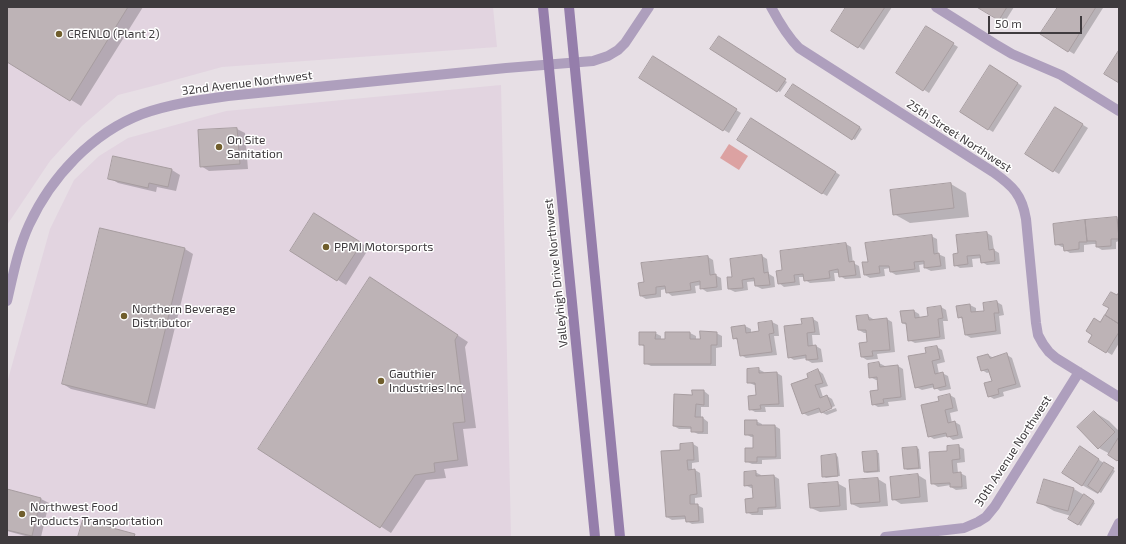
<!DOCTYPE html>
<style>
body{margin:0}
#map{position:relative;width:1126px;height:544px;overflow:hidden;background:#e7dfe5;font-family:"Exo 2",sans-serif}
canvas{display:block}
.frame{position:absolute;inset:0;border:8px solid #3f3b3e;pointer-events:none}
.scale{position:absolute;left:988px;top:16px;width:94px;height:18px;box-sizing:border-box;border:2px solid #3f3b3e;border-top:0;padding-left:5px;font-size:12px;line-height:14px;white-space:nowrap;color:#3f3b3e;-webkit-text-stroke:3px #fff;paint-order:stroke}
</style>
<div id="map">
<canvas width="1126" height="544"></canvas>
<div class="frame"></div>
<div class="scale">50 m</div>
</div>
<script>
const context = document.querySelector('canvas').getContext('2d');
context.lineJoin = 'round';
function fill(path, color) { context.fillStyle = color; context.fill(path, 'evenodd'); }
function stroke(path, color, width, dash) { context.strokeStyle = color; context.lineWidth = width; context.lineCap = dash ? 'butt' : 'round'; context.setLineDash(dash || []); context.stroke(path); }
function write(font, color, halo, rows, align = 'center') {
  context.font = font + ' "Exo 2",sans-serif'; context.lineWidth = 3; context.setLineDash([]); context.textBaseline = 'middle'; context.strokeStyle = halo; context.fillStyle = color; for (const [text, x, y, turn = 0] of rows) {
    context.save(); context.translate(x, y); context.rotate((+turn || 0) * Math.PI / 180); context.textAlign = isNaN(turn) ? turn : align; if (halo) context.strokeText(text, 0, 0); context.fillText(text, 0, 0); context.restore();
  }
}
const built = new Path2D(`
 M7,7H493L497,47L222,67L153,86L118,95L82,126L50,161L7,225Z
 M501,85L511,537H7V383L50,229L74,180L99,156L128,138L226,111Z`);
const green = new Path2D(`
 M729,144L748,156L739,170L720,158Z`);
const shadow = new Path2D(`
 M7,7H143L81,106L7,60Z
 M847,7H892L864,50L832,31Z
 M979,7H1014L1004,23Z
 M1059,7H1100L1103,8L1074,54L1069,51Z
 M931,30L958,47L929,93L897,72Z
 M719,38L787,82L780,92L712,49Z
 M658,61L741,113L729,133L724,130Z
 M996,69L1022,86L993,132L988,129Z
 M793,85L862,129L855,140L786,96Z
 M1061,111L1088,128L1059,174L1027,154Z
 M757,122L840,175L827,196L822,193Z
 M237,129L245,133L248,169L209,171L201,166Z
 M172,170L180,175L176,191L157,187L156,192L118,183L110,178Z
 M951,184L966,193L969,217L910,223L894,214Z
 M1116,218L1119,220V241L1116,242V249L1102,250L1097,247V244H1093L1084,245V252L1070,253L1065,250V247H1062L1056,244L1054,224Z
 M323,219L369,248L346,285L291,250Z
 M101,229L185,249L193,254L155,409L71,389L63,384Z
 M987,233L992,236L994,250L999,253L1000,264L987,265L982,262V258L972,259L973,267L960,268L955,265L959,254L957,236Z
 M931,236L937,239L938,254L945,257L946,269L931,271L925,268V264L919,265L920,272L896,275L891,272L890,268L884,269L885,276L870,278L865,275L869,262Z
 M846,244L851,247L853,263L859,266L861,278L845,279L840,276L839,273H834L835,281L810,283L805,280V277H799L800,285L784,287L779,283L783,271Z
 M762,256L767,259L769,274L774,277L775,287L762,289L756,286V281L747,282L748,290L735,292L729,289L733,278Z
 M708,257L713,260L715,275L721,278L722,290L707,292L701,288V285L695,286L696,293L672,296L667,292L666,289L661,290V297L646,299L641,296Z
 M381,285L468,342L465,347L476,428L463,429L468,466L444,469L446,478L426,480L391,533L259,448Z
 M1119,294V343L1112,355L1089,341Z
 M997,302L1002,305L1004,315L999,316L1001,334L971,338L966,335L964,320L959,317L957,307L970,305L976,308V313L985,312Z
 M941,307L946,310L948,321H943L945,339L915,343L909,340L907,325L902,323L914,311L919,314L920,318L929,317Z
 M868,316L873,319L874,320L887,319L892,322L895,352L877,354L878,359L867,360L862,357L868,343L867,333H864L859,330Z
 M813,319L818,322L820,335H812L813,346H816L821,349L823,362L812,363L807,360V358L794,360L789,357L803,325Z
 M772,322L778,325L779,336H774L777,355L746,358L741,355L739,341L734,338L732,328L745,326L751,329V333L760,332L759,324Z
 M655,333L661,336V340H666V333H690L696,336V340H701L716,333L722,336V347L716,348V366H651L645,363V347L640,344Z
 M937,347L942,350L945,362L937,364L939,374L942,373L948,376L951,389L940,391L935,387L922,390L916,387L928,353Z
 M988,355L994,358L1007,355L1012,358L1021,387L1003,392L1004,396L994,399L989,396L993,382L990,372L987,373L982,370Z
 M879,363L885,366V368L898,366L903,369L906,400L888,402L889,406L878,407L873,404L879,391L878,380H876L870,377L869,365Z
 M758,369L764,372V374L777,373L782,376L784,407H765L766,412H755L750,409L757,396L756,385H754L748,382Z
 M818,370L823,374L828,386L820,388L823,397L827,396L832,399L835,406L823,411L824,412L836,408L837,411L827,415L821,412L808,416L803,413L810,379Z
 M704,391L709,395V407H701V418H703L708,422V434H698L692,431V429H679L674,426L693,396Z
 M950,395L955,398L958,411L950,413L952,423L955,422L960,425L963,438L953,440L948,436L934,439L929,436L940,402Z
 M1094,412L1109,421L1119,431V461L1109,455L1110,454L1099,448Z
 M756,421L762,424V426H775L780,429L781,459L762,460V464H752L746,461L754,449V437H751L746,434Z
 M693,444L698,447L699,462L692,463V470H695L700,473L702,497L695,498V505H697L703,508L704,523L692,524L687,521L686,519L672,520L667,517L681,450Z
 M958,446L964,449L965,462L957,463L958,473H960L966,476L967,489L956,490L951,487V485L938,487L932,483L948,452Z
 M917,448L919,449L921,469L907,470L905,468L903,449Z
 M876,452L879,453L880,472L867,473L864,472Z
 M836,455L838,457L840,476L826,478L823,476Z
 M1095,457L1115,471L1101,493L1099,492L1098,494L1082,485Z
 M755,472L761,475V476H774L779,479L781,509L763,510V515H752L747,512L754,499V488H751L745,485Z
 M918,475L926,480L928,502L901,504L893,499L891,477Z
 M878,479L886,484L888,506L860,508L852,504Z
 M1044,480L1074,489L1089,498V499L1095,503L1081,526L1069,518L1071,516L1054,511L1038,502Z
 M837,483L846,488L847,510L820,512L811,508Z
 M7,490L41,499L49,503L41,537H29L7,531Z`);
const building = new Path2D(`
 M7,7H128L70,101L7,62Z
 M846,7H885L858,48L831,31Z
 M977,7H1007L999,20Z
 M1058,7H1096L1068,52L1040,34Z
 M926,26L954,43L923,91L896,73Z
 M719,36L786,79L777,92L710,49Z
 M1119,50V83L1104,74Z
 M653,56L737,109L723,131L639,78Z
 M990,65L1018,83L988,130L960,112Z
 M793,84L860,127L852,140L785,96Z
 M1055,107L1083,124L1053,172L1025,154Z
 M751,118L836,172L822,194L737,140Z
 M237,128L240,164L200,167L198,130Z
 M113,156L172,169L168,187L149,183L148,188L108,179Z
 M951,183L954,208L893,215L890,190Z
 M314,213L362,243L337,281L290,251Z
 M1117,217L1119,239H1111V246L1096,247V241H1087L1085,220Z
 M1085,220L1087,242H1079V249L1064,251L1063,244L1055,245L1053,224Z
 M100,228L185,248L147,405L62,384Z
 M987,232L989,250L994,249L995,261L981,263L980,255L967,256L968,264L954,266L953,254L958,253L956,235Z
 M932,235L934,254L939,253L941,266L924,268V261L914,262L915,269L890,272L889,266H879L880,273L864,275L862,262H868L865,243Z
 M846,243L849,262L854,261L856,275L839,277L838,269L829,271L830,278L804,281L803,274L794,275L795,282L778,284L776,271L782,270L780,251Z
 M762,255L764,273L768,272L770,285L755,286L754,278L742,280L743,288L728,289L727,277H732L730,259Z
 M708,256L710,275L716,274L717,287L700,289V281L690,283L691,290L666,293L665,286L656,287V294L640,296L638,283L644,282L641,263Z
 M370,277L458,335L455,340L465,422L453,423L458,460L434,463L435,472L415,475L380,528L258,449Z
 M1111,292L1117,295L1119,292V324L1105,315L1109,308L1103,305Z
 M997,301L999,313H994L996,331L965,335L962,317L958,318L956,306L970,304L971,312L984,311L983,303Z
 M941,306L943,318L938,319L940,337L908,341L906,323H902L900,311L914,310L915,318L928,316L927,308Z
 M868,315L869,320L887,318L890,350L872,351L873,356L861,357L859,343L867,342L866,330H858L856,316Z
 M1105,315L1119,324V332L1106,353L1088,342L1092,335L1086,331L1094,318L1100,322Z
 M813,318L815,332L807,333L808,346L816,345L818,359L806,360V355L788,358L784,326L802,324L801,319Z
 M772,321L774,333L769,334L772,352L740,356L737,338L733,339L731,327L745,325L746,333L759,331L758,323Z
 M700,331L717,332V345H711V364H644V345H639V332H656L655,339H665V332H690V339H700Z
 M937,346L940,359L932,361L935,374L943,372L946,386L934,389L933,384L915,388L908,356L926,353L925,348Z
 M1007,353L1016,384L998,389L999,394L988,397L984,383L992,381L988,369L981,371L977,357L988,354L990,358Z
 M879,362L880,367L898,365L901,397L883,399L884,403L872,405L870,391L878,390L877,377L869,378L868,364Z
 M759,368V373L777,372L779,404L760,405L761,409L749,410L748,396L756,395L755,383H747V369Z
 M818,369L823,383L815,385L820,398L827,395L832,408L821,413L819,408L802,414L791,384L808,378L807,374Z
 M692,390H704V405L696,404L695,417H703V432H691V427L673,426L674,394L692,395Z
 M950,394L953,408L945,410L948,423L955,421L958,435L947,437L946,433L928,437L921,405L939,401L938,397Z
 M1094,411L1115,432L1098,449L1077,427Z
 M745,420H757V425H775L776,457H757V462H745V448H753V435H745Z
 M1119,437V459L1117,461L1108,455Z
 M693,443L694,460H687L688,470L695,469L697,494L690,495V504H698L699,521L686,522L685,516L666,517L661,451L680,450V444Z
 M959,445L960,459L952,460L953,473L961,472L962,487H950V483L931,484L929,452L947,451V446Z
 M1080,446L1099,459L1082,486L1062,473Z
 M917,447L919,468L904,469L902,448Z
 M877,451L878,471L864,472L862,452Z
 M836,454L838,476L822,477L821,456Z
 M1104,462L1114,468L1098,493L1088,486Z
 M756,471V476L774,475L776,507L758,508V512L746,513L745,499L753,498L752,485L744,486V472Z
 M918,474L920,497L892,500L890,477Z
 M878,478L880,502L851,504L849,480Z
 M1044,479L1074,488L1068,511L1037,503Z
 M838,482L840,506L810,508L808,484Z
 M7,489L41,498L32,536L7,530Z
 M1084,494L1094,501L1078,525L1068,519Z
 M83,520L135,534L134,537H78Z`);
const minor = new Path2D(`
 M771,7C779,22 787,36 799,48L993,172C1013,186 1022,195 1026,219L1036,323L1038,335L1043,344L1049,352L1056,358L1119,397
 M936,7L995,44L1012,54L1061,75L1119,111
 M7,301C13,275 18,249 29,225C51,177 92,133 142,114C170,104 199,100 228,96L506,68L593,61L608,56L618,50L625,43L649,7
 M885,537L964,528L978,522L986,517L995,506L1079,372
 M1112,537L1119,523`);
const secondary = new Path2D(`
 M543,7L595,537
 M569,7L620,537`);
const markers = [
 [59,34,4,"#705e2c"],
 [219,147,4,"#705e2c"],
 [326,247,4,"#705e2c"],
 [124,316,4,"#705e2c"],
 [381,381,4,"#705e2c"],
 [22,514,4,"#705e2c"]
];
const poiNames = [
 ["CRENLO (Plant 2)",67,34],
 ["On Site",227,140],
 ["Sanitation",227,154],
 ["PPMI Motorsports",334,247],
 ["Northern Beverage",132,309],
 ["Distributor",132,323],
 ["Gauthier",389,374],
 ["Industries Inc.",389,388],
 ["Northwest Food",30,507],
 ["Products Transportation",30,521]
];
const streetNames = [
 ["32nd Avenue Northwest",247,83,-7],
 ["25th Street Northwest",959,136,33],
 ["Valleyhigh Drive Northwest",556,273,-96],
 ["30th Avenue Northwest",1013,451,-57]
];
fill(built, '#e2d4e0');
fill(green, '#dca2a2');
fill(shadow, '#0003');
fill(building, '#bdb3b6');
stroke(building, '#a79da0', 1);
stroke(minor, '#ae9fbd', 10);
stroke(secondary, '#957eab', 10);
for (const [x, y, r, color] of markers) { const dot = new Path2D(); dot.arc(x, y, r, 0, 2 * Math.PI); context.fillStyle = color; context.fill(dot); stroke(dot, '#fff', 1.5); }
write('12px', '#3f3b3e', '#fff', poiNames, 'left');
write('12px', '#3f3b3e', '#fff', streetNames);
</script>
